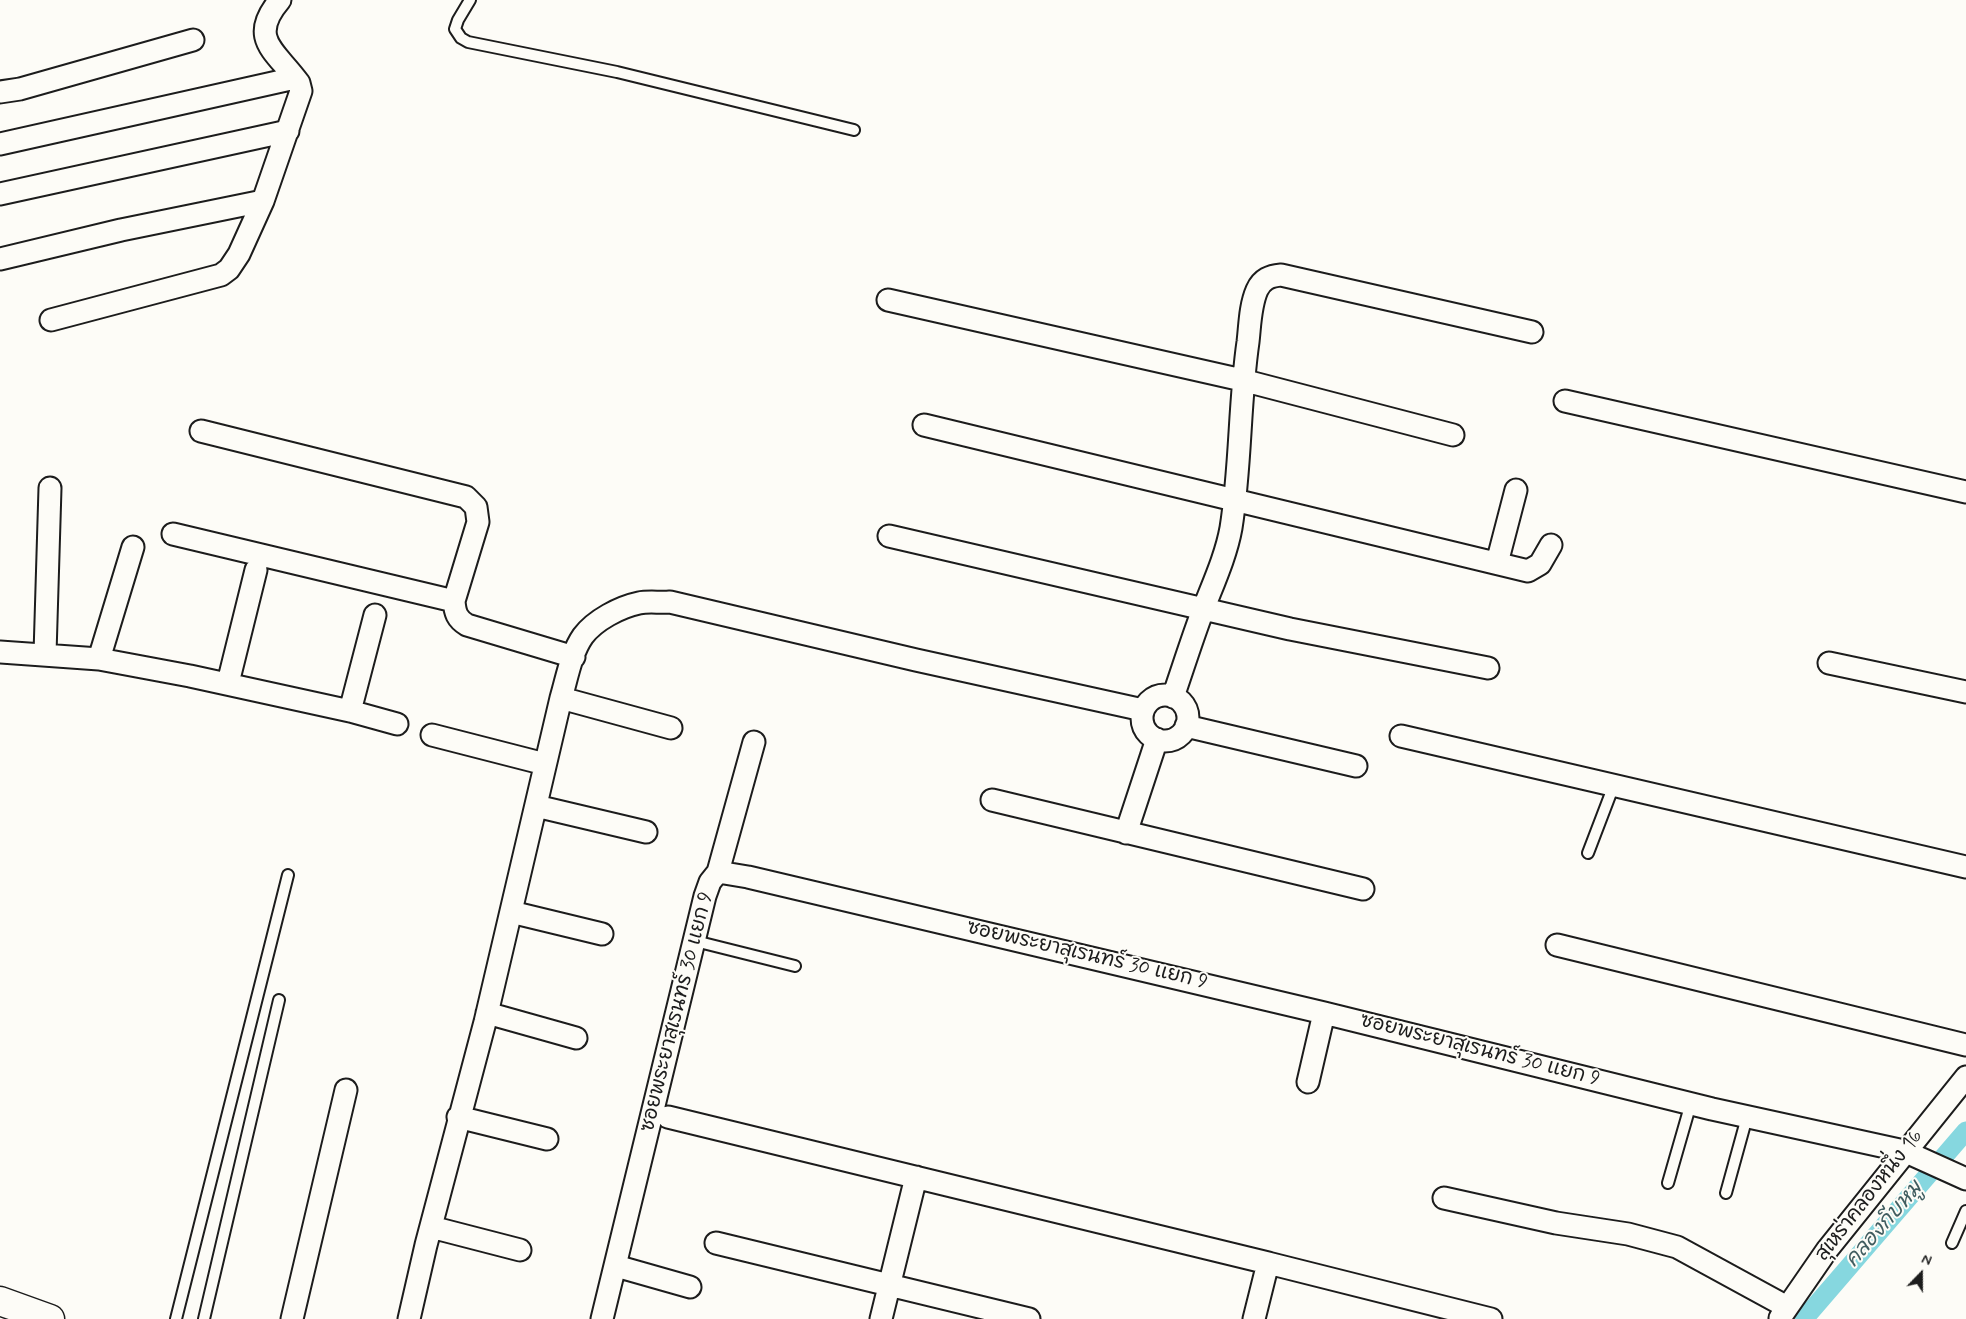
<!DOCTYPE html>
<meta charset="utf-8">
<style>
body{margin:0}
#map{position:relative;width:1966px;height:1319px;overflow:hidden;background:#fdfcf7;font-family:Mynerve,sans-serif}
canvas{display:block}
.north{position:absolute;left:1896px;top:1249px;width:50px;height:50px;-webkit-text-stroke:4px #fdfcf7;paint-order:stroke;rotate:22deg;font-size:14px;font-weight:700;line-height:20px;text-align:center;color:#1c1c1c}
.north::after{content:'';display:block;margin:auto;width:18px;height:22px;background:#1c1c1c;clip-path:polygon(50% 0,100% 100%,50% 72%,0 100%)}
</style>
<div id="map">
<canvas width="1966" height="1319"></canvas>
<div class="north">N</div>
</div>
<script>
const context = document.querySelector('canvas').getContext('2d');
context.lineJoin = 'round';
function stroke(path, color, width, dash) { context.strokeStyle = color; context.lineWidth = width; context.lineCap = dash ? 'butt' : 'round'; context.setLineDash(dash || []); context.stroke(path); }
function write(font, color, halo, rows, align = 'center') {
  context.font = font + ' Mynerve,"Playpen Sans Thai",sans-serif'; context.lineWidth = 4; context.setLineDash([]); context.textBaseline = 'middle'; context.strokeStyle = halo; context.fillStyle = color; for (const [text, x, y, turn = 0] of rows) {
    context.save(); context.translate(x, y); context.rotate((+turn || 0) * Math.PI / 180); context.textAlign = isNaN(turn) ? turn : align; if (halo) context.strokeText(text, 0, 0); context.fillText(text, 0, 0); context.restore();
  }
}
const canal = new Path2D(`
 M1804,1319L1966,1131`);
const lane = new Path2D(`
 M470,0L458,20L455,29L461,38L468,42L617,72L854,130
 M1588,853L1614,785
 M695,941L795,966
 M1668,1183L1691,1103
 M1726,1193L1747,1117
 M1952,1243L1966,1211
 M176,1319L288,875
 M204,1319L279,1000`);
const street = new Path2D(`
 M0,92L20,89L193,40
 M0,144L295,78
 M0,194L288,131
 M0,259L121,230L263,201
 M888,300L1242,380L1453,435
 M51,320L221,275L229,269L239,254L263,201L301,91L299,83C276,51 247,39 280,0
 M1565,401L1966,492
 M924,425L1528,571L1540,564L1551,545
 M201,431L466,497L476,507L478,522L454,601C455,613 457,619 467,625L574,657
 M173,534L454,601
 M889,536L1290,629L1488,668
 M1497,563L1516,490
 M0,652L99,659L190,676L350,711L397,724
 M45,654L50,488
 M99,659L133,547
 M1829,663L1966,692
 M228,683L256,570
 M1142 718a23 23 0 1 1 46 0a23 23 0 1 1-46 0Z
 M1173,697C1183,668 1192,639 1203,610C1213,584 1226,556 1231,528C1241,466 1239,404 1248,342C1250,325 1250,306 1257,290C1262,279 1270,276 1281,275L1532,332
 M561,698L671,728
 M350,711L375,615
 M1186,726L1356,766
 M432,735L545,764
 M1401,736L1966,867
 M992,800L1363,889
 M536,806L646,832
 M1126,833L1157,739
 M718,872L748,877L1324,1013L1712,1109L1904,1151L1966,1179
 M511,912L602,934
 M1557,945L1966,1045
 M487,1013L576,1038
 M1308,1082L1324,1013
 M458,1117L547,1139
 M668,1117L1268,1263L1254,1319
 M1444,1198L1556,1223L1628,1234L1677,1247L1787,1307
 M431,1227L520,1250
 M716,1243L1029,1319
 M1268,1263L1491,1319
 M616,1266L690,1287
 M1780,1318L1827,1250L1966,1077
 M292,1319L346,1090
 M409,1319L426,1245L485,1022L561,698C567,678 571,653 583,636C595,620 620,607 639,603C649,601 660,603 670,602L916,660L1143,710
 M602,1319L705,896L710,882L718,872L754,742
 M881,1319L916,1177`);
const secondary = new Path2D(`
 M0,1301L50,1319`);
const streetNames = [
 ["ซอยพระยาสุเรนทร์ 30 แยก 9",1087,956,13],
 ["ซอยพระยาสุเรนทร์ 30 แยก 9",678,1012,-76],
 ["ซอยพระยาสุเรนทร์ 30 แยก 9",1480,1051,14],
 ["สุเหร่าคลองหนึ่ง 16",1870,1196,-52]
];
const waterNames = [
 ["คลองกีบหมู",1885,1225,-49]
];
stroke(canal, '#86d7df', 19);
stroke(lane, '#1c1c1c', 14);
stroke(street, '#1c1c1c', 25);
stroke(secondary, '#1c1c1c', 31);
stroke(lane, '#fdfcf7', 10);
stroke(street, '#fdfcf7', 21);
stroke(secondary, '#fdfcf7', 28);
write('20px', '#1c1c1c', '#fdfcf7', streetNames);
write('italic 21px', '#415d60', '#fdfcf7', waterNames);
</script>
